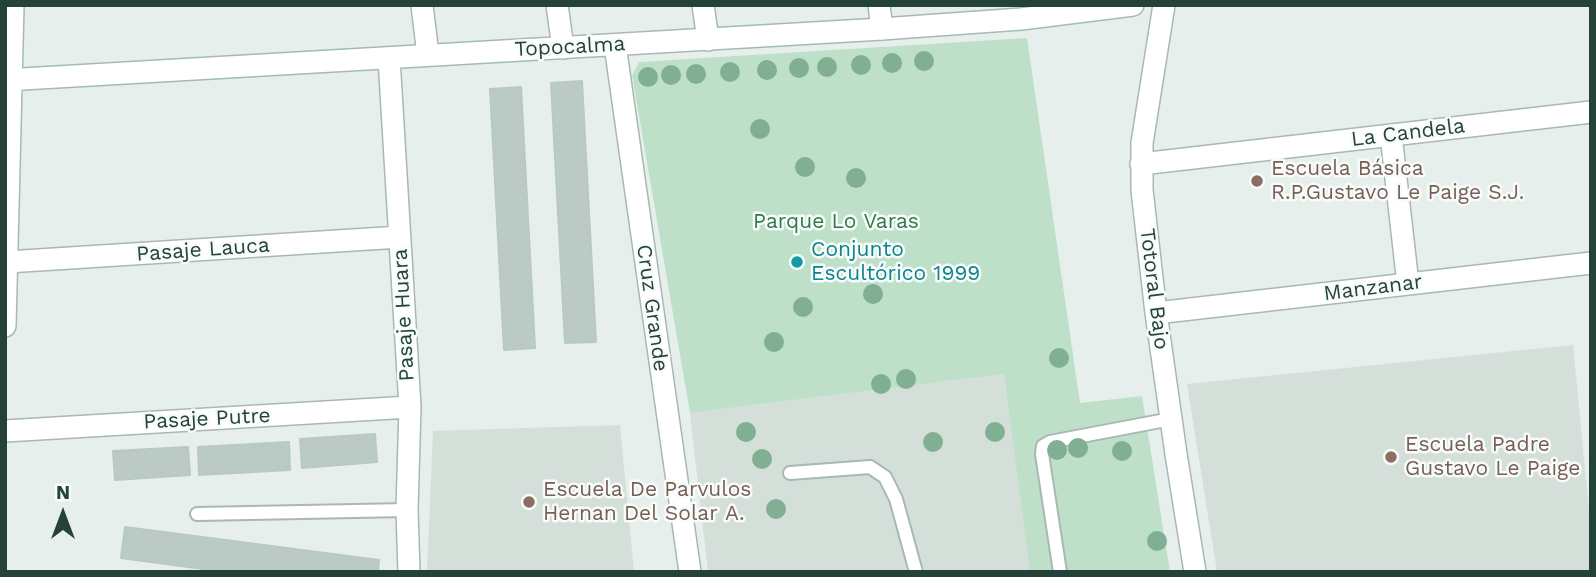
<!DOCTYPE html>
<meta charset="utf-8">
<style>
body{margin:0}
#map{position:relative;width:1596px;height:577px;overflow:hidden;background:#e6efeb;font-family:"Work Sans",sans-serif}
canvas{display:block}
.frame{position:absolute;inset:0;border:7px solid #24423a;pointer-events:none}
.north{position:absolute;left:28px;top:479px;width:70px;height:70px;-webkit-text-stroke:5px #f7fbf9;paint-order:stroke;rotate:0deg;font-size:19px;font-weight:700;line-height:28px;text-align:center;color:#24423a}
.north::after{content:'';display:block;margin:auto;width:24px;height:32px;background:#24423a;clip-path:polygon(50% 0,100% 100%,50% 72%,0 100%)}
</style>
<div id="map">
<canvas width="1596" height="577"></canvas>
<div class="frame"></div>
<div class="north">N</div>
</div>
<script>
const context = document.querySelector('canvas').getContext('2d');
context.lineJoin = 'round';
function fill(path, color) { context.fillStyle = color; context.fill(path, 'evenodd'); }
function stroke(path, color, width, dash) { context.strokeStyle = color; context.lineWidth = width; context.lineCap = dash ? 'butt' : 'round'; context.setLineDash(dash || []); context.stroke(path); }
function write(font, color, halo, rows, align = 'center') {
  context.font = font + ' "Work Sans",sans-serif'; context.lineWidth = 5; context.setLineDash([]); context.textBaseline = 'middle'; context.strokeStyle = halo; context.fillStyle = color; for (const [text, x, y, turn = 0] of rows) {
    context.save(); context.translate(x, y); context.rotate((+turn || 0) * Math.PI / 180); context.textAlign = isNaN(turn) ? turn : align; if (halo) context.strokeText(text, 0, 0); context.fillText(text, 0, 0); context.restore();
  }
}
const built = new Path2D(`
 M1573,345L1591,531V572H1217L1187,384Z
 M1004,374L1031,572H708L690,413Z
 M620,425L634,572H427L433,431Z`);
const green = new Path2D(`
 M1027,38L1080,403L1142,396L1170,572H1030L1004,374L690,413L632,75L639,62Z`);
const building = new Path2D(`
 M582,81L596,342L565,343L551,83Z
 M521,87L535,348L504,350L490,89Z
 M375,434L377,462L302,468L300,439Z
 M289,442L290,470L199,475L198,447Z
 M188,447L190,475L115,480L113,451Z
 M125,527L379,560L378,572H226L121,558Z`);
const lane = new Path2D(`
 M790,473L870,467L885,477L896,499L916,572
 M197,514L407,510
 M1060,572L1042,454L1043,446L1050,442L1171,419`);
const street = new Path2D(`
 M422,5L428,55
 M557,5L563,48
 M703,5L708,40
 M879,5L882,29
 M1164,5L1142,143V190L1156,313L1176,454L1195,572
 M615,45L690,572
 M389,58L410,407L407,510L409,572
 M1391,135L1408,284
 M1141,164L1591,112
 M7,262L400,237
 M1156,313L1591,263
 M5,431L410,407`);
const secondary = new Path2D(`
 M5,80L882,29L1021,19L1133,5
 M5,326L13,5`);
const trees = [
 [924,61],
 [892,63],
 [861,65],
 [827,67],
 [799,68],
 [767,70],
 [730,72],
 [696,74],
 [671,75],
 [648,77],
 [760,129],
 [805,167],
 [856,178],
 [873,294],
 [803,307],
 [774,342],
 [1059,358],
 [906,379],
 [881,384],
 [746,432],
 [995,432],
 [933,442],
 [1078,448],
 [1057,450],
 [1122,451],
 [762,459],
 [776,509],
 [1157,541]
];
const markers = [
 [1257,181,7,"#8d6e63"],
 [797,262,7,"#0f9aa8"],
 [1391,457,7,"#8d6e63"],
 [529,502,7,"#8d6e63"]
];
const streetNames = [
 ["Topocalma",570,47,-3],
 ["La Candela",1408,133,-7],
 ["Pasaje Lauca",203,250,-4],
 ["Manzanar",1373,288,-7],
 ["Totoral Bajo",1154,289,83],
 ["Cruz Grande",652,308,82],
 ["Pasaje Huara",404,315,-93],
 ["Pasaje Putre",207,419,-3]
];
const educationNames = [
 ["Escuela Básica",1271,169],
 ["R.P.Gustavo Le Paige S.J.",1271,193],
 ["Escuela Padre",1405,445],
 ["Gustavo Le Paige",1405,469],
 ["Escuela De Parvulos",543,490],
 ["Hernan Del Solar A.",543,514]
];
const parkNames = [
 ["Parque Lo Varas",836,222]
];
const cultureNames = [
 ["Conjunto",811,250],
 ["Escultórico 1999",811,274]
];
fill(built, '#d4dfda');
fill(green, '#bfe0c8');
fill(building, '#bbcac4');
stroke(building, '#b8c9c2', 2);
stroke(lane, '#a8b8b2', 16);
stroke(street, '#a8b8b2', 24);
stroke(secondary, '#a4bbb3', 24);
stroke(lane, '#fff', 12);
stroke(street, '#fff', 21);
stroke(secondary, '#fff', 21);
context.fillStyle = '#80af93';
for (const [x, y] of trees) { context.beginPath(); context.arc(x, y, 10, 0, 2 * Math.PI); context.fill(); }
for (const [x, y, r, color] of markers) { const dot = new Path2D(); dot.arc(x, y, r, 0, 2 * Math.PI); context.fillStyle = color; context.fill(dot); stroke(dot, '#f7fbf9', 2.5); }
write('21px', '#24423a', '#f7fbf9', streetNames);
write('21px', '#785e54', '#f7fbf9', educationNames, 'left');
write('21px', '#2d7a4b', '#f7fbf9', parkNames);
write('21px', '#0d838f', '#f7fbf9', cultureNames, 'left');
</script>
